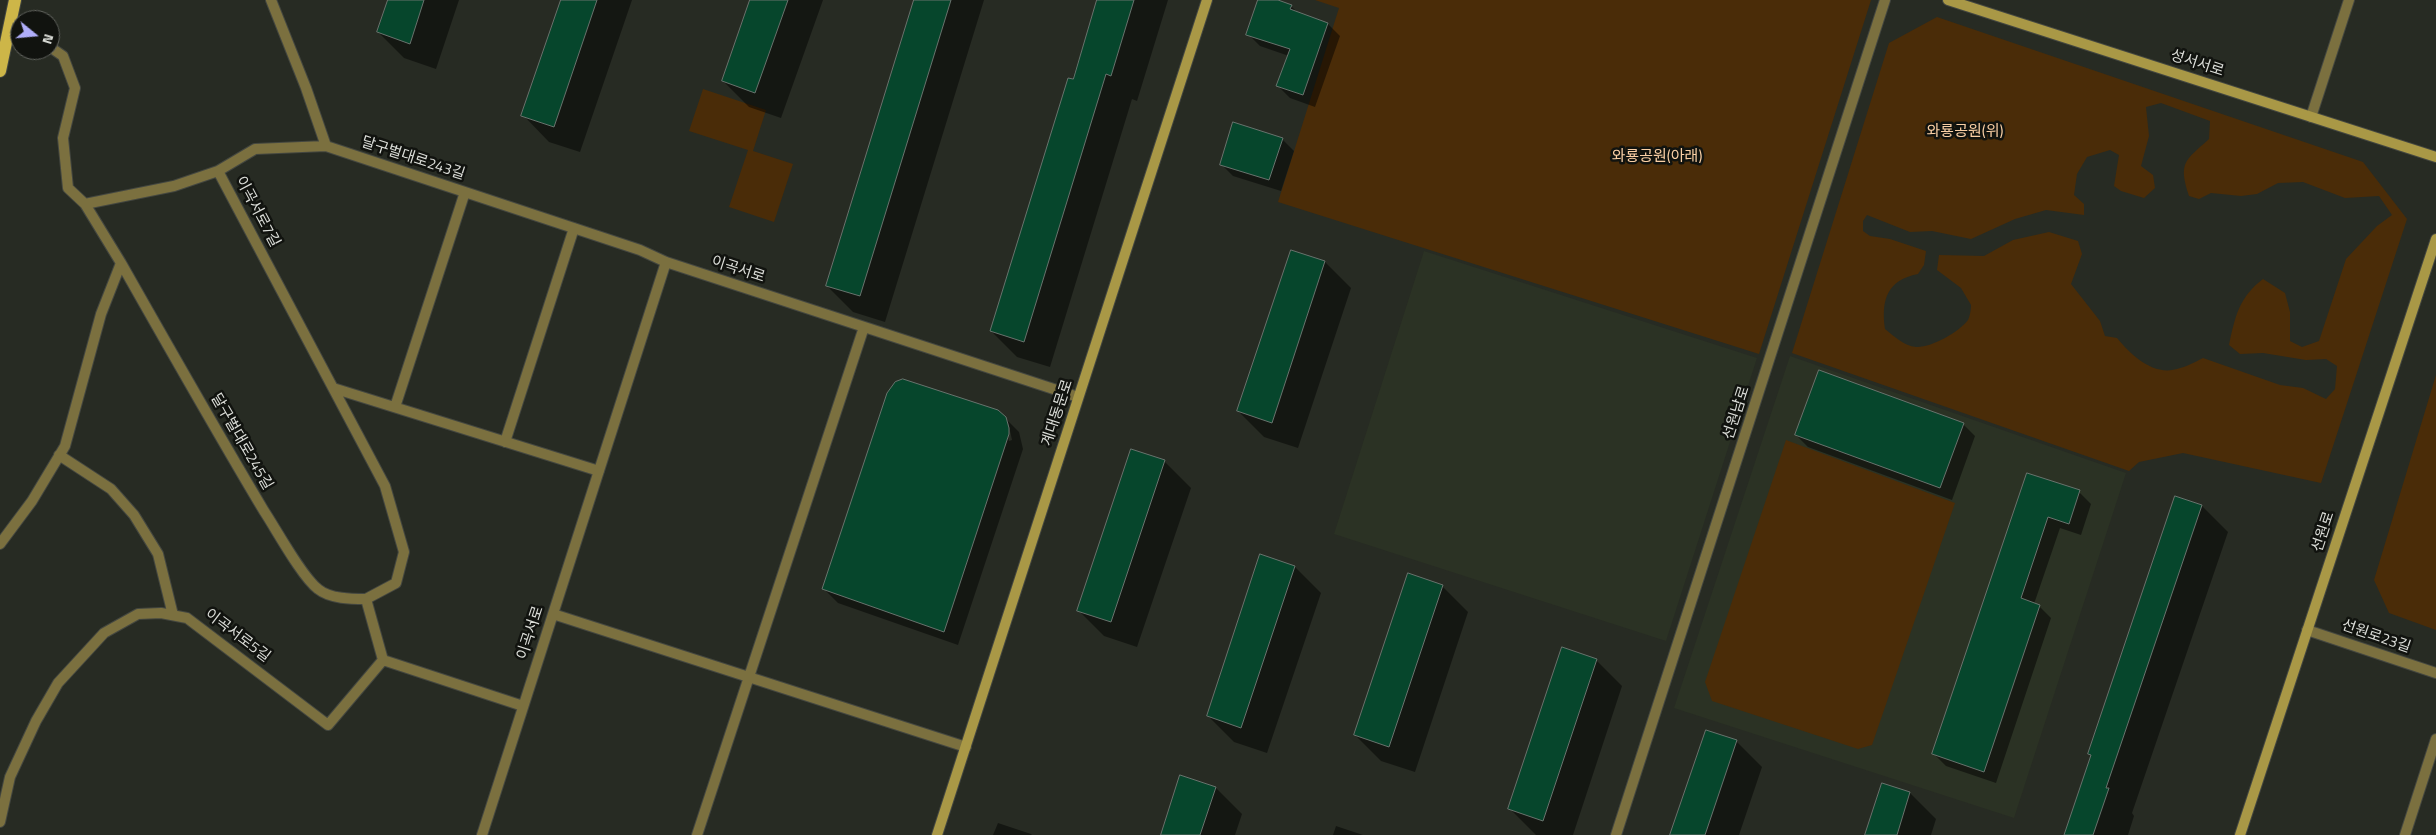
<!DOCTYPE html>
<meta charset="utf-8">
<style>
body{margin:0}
#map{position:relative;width:2436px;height:835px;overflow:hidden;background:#272b23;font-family:"Titillium Web",sans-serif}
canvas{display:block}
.north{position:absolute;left:10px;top:10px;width:50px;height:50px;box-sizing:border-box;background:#11130f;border:1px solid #62645f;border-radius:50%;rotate:107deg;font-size:14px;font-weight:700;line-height:20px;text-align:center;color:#dbddd8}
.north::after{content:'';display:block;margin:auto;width:18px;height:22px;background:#b0aefa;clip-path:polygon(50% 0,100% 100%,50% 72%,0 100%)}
</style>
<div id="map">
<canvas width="2436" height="835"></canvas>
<div class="north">N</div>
</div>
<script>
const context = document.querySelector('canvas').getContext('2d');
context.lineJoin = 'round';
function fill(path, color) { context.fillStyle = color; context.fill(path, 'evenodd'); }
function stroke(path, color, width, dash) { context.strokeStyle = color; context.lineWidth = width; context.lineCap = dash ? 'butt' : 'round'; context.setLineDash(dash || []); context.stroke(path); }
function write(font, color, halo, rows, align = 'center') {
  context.font = font + ' "Titillium Web","Noto Sans KR",sans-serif'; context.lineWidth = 5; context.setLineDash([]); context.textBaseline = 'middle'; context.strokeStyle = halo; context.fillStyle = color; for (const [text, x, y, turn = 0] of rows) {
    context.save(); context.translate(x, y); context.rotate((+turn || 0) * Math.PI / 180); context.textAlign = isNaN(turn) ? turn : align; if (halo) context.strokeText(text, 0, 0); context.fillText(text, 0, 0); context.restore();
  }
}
const built = new Path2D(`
 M1424,251L1757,358L1666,641L1334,534Z
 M1790,356L2126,473L2014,818L1674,708Z`);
const green = new Path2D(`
 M1315,0H1871L1759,354L1278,202L1339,8Z
 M1937,17L2363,162L2407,219L2321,483L2183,453L2139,462L2129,471L1792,353L1889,43ZM2161,103L2210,121L2209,139C2185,161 2178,162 2189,196L2199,199L2211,193L2241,196L2257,194L2278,183L2303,182L2345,198L2379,196L2392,215L2377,226L2346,259L2319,341L2302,347L2290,341V312L2285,293L2263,279C2239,297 2235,317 2229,345L2240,354L2263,353L2306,360L2326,359L2337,366L2335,389L2326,399L2303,388L2280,385L2203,358C2195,362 2186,367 2177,369C2153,376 2131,355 2117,338L2105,336L2100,321L2071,284L2082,254L2078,241L2049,232L2013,240L1984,256L1939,255L1937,270L1961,288L1971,305C1971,309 1970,316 1968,320C1959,332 1931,348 1916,347C1904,346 1894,336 1885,329C1881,300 1887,280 1918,274L1924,265L1926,251L1890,239L1870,236L1863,231V221L1867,215L1910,232L1932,231L1971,239L2015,219L2046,210L2084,215V204L2074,195L2077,174L2087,157L2110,150L2119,155L2114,186L2121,191L2144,198L2155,188L2153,175L2141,166L2149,136L2146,107Z
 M703,89L766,110L753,151L793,164L774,222L729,207L748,150L689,131Z
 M2436,375V630L2389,613L2374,580Z
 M1786,440L1955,503L1872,745L1858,749L1712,701L1705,682Z`);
const shadow = new Path2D(`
 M389,0H459L436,69L404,58L378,32Z
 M562,0H632L580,152L549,142L523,115Z
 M751,0H823L781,118L749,107L723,81Z
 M915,0H984L885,322L853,312L827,286Z
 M1098,0H1168L1137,101L1132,99L1050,367L1017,357L991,331Z
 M1260,0H1274L1291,6L1299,14L1328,24L1340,36L1315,107L1290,98L1278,86L1289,56L1260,46L1248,34Z
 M1282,139L1294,151L1281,191L1233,176L1221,164Z
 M1325,262L1351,288L1298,448L1264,437L1238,411Z
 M1005,418L1019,432L1023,449L958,645L838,603L824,589ZM1005,422H1008L1012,440L1009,441Z
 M1963,424L1975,436L1952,500L1808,447L1796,435Z
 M1131,450L1165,462L1191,488L1137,647L1104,636L1078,610Z
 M2027,474L2079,492L2091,504L2081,535L2060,528L2034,604L2039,606L2051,618L1996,783L1946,766L1934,754Z
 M2202,506L2228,532L2132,813L2134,816L2128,835H2065L2092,756Z
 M1261,556L1295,567L1321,593L1267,753L1234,742L1208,716Z
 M1442,586L1468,612L1415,772L1381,761L1355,735Z
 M1596,660L1622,686L1573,835H1536L1510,809Z
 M1736,741L1762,767L1739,835H1672Z
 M1883,785L1910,793L1936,819L1931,835H1866Z
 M1216,788L1242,814L1235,835H1162Z
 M998,823L1031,834L1032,835H993Z
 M1336,826L1363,835H1333Z`);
const building = new Path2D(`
 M388,0H424L410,44L377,32Z
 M561,0H597L554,127L521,116Z
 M750,0H788L755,93L722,81Z
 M914,0H951L860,296L826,286Z
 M1097,0H1134L1111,76L1106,74L1024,342L990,331L1068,78L1073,79Z
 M1258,0H1278L1292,5L1290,9L1328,23L1303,95L1276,86L1290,49L1246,35Z
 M1233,122L1283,138L1269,180L1220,165Z
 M1291,250L1325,261L1272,423L1237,411Z
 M1819,370L1964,423L1940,488L1795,435Z
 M903,379L998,410L1006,417L1009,428V434L944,632L822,589L887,393L895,382Z
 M1131,449L1165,460L1111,622L1077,611Z
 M2027,473L2080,490L2069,524L2048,517L2021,598L2040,605L1984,772L1932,754Z
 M2175,496L2202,505L2106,788H2109L2093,835H2064L2091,755L2088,754Z
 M1260,554L1295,566L1241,728L1207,716Z
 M1408,573L1443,585L1389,747L1354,735Z
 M1562,647L1597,659L1543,821L1508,809Z
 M1706,730L1737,740L1705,835H1670Z
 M1180,775L1216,787L1200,835H1161Z
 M1882,783L1910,792L1897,835H1865Z`);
const minor = new Path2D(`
 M271,0L306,88L326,146
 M11,20L20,26
 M2311,117L2349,0
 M218,171L255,149L326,146L640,250L666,262L1078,397
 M85,204L174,186L218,171L333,388L599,471
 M121,263C168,346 215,429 264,511C276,529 302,577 318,589C330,599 352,599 366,599
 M333,388L385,486L404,552L396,583L366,599
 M395,407L465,192
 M505,442L574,228
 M59,455L111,489L134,515L158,554L173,615
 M0,544L32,501L65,446L101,314L121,263L85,204L68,188L63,138L75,88L63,56L50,47
 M366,599L383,660
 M553,614L966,747
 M2307,630L2436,673
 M0,822L10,777L36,721L58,683L104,633L138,614L161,613L187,618L328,725L383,660L523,706
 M482,835L666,262
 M697,835L864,327
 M2405,835L2436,739`);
const tertiary = new Path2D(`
 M1616,835L1885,0`);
const secondary = new Path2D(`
 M1948,0L2436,157
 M937,835L1207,0
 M2240,835L2436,239`);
const primary = new Path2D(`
 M0,71L15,0`);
const streetNames = [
 ["성서서로",2197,64,18],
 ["달구벌대로243길",413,159,18],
 ["이곡서로7길",257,212,62],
 ["이곡서로",738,270,18],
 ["계대동문로",1058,413,-72],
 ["선원남로",1737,413,-72],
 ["달구벌대로245길",241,442,60],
 ["선원로",2324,532,-72],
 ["이곡서로",531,633,-72],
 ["이곡서로5길",237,636,37],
 ["선원로23길",2376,637,19]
];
const parkNames = [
 ["와룡공원(위)",1965,132],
 ["와룡공원(아래)",1657,157]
];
fill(built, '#2b3224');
fill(green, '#4a2c08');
fill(shadow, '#0007');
fill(building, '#06462c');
stroke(building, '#68736d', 1);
stroke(minor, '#444740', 12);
stroke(tertiary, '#444740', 12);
stroke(secondary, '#444740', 12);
stroke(primary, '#444740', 14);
stroke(minor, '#7b703f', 10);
stroke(tertiary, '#7b703f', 10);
stroke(secondary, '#a99846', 10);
stroke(primary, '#cdb648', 12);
write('15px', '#dbddd8', '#11130f', streetNames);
write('15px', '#fbd0a5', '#11130f', parkNames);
</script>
